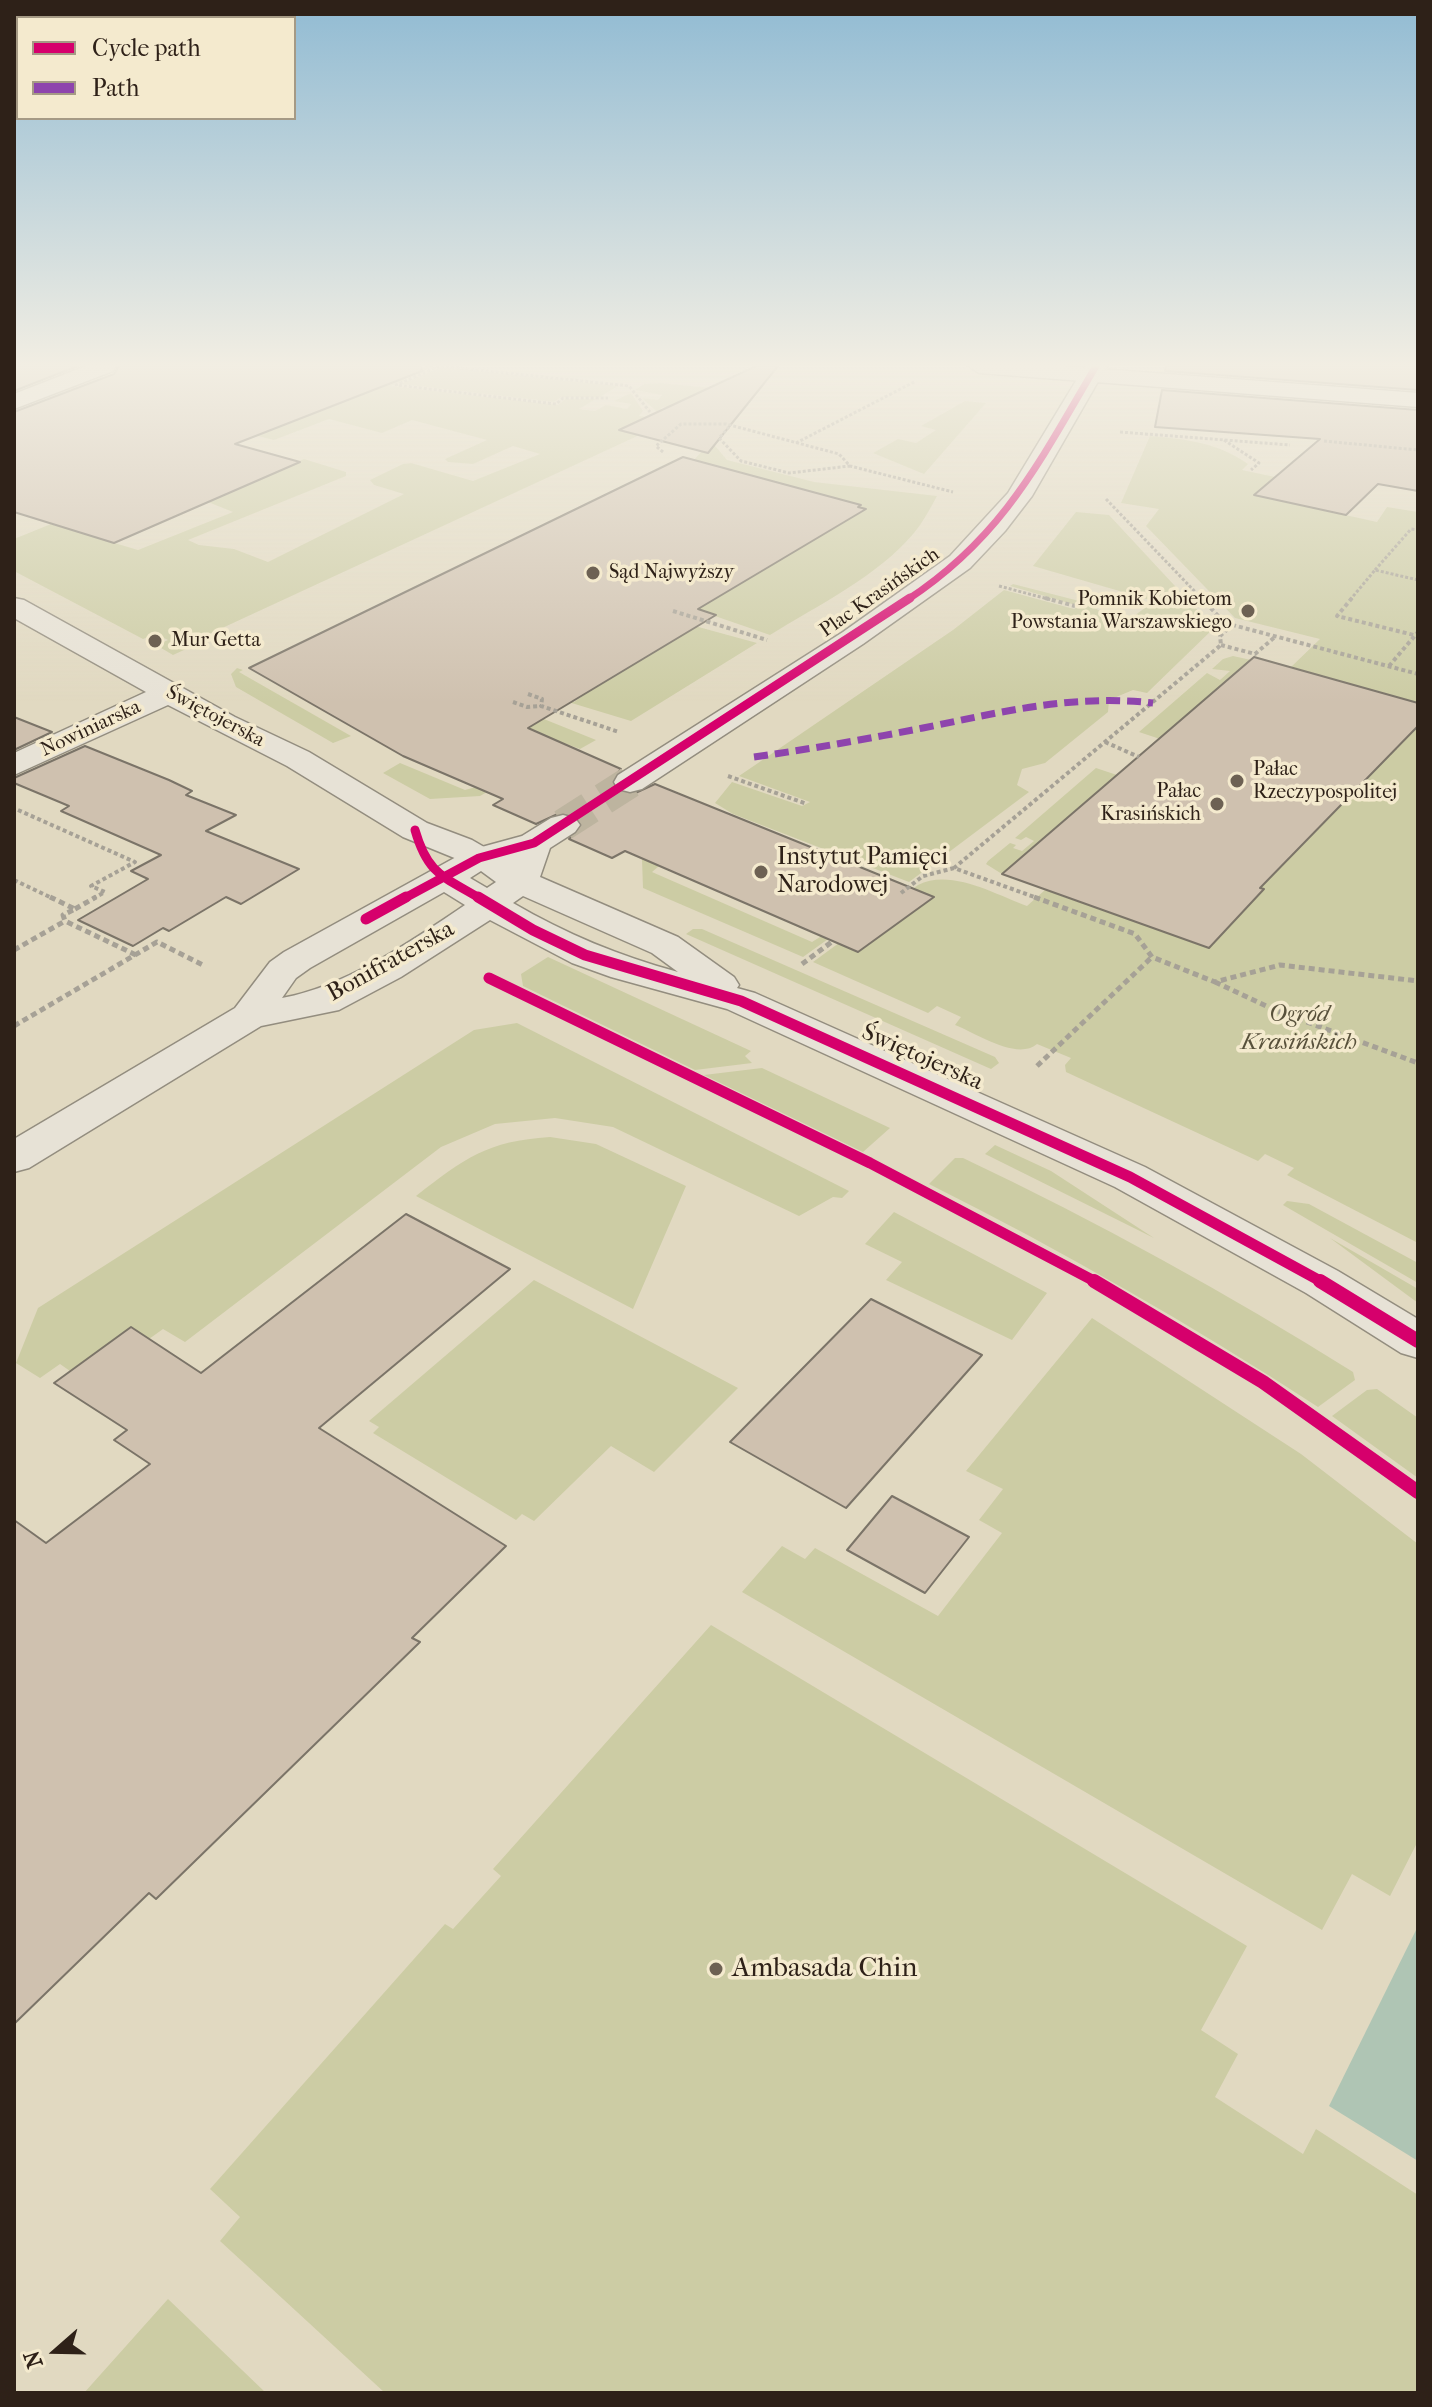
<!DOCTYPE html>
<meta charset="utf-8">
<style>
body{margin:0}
#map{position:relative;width:1432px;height:2407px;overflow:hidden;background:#e1d9c1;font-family:"IM FELL French Canon",serif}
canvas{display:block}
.frame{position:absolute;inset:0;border:16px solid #2e2118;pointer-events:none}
.legend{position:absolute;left:16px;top:16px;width:280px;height:104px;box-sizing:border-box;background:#f4eace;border:2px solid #a59a85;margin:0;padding:10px 14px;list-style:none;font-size:24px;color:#2e2118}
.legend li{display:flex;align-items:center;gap:16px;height:40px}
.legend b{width:40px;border:2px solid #a59a85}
.north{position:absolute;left:16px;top:2311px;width:80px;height:80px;-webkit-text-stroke:6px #f4eace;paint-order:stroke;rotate:250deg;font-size:22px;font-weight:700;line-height:32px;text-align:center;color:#2e2118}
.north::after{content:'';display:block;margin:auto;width:28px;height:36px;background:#2e2118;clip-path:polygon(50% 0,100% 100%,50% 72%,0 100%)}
</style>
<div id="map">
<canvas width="1432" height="2407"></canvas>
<div class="frame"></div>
<ul class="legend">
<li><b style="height:10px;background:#d6006c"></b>Cycle path</li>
<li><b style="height:10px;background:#8e44ad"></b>Path</li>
</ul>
<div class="north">N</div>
</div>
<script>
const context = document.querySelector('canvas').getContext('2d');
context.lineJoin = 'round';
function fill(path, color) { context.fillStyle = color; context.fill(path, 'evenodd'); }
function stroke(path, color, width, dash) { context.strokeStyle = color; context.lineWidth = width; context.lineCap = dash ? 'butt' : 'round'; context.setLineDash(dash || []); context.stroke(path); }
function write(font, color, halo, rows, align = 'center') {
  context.font = font + ' "IM FELL French Canon",serif'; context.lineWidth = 7; context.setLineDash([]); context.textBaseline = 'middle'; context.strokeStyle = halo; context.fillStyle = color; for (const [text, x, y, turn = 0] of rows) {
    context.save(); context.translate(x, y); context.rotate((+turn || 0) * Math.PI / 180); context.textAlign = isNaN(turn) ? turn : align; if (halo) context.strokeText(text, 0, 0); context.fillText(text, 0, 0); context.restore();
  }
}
const green = new Path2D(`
 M427,366H434L391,386L558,405L565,399H596L579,409L595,411L606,405L627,409L631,404L614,401L631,393L643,411L639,416L672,420L192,642L195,645L173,655L156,645L168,640L156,634L143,639L14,571V539L51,524L138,550L233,512L208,502L304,459L346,472V476L188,540L199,545L234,549L268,562L404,494L374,485L370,480L403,464L411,463L473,481L540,454L513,446L473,464L448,462L445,459L487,440L412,420L382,433L329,419L274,440L187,419L193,417L261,434Z
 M441,367L618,386L600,397H561L554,402L401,384Z
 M661,383L711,388L679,410L663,407L657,412L642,398L658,400L662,395L635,390L644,384Z
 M965,401L986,403L924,474L873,453L898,439L916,443L936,430L921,426Z
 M1150,436C1186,439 1219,443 1248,464L1242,470L1275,477L1255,495L1377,522L1387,507L1418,512V703L1290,668L1320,639L1235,618L1146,526L1159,509L1121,503Z
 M711,441L727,460L814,482L937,496C930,509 923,522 914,533C877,577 818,605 770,635L683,605L693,461Z
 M1076,512L1109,515L1214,628L1147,693L1133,690L1109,700L1108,712L1045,763L1022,769L1017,785L1029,792L909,882L733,814L715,803L732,782L802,806L810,802L739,776L953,630L1004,590L1074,609L1079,606L1010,586L1013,584L1087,603L1106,615L1134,616L1154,601L1033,566Z
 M662,617L757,643L631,721L532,691L574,702L587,693L549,682Z
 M1233,656L1251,660L1160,739L1139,732L1207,673L1220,680L1230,671L1212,669L1223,659Z
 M237,668L243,670L239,672L351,736L333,743L236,687L231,674Z
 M509,705L596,740L580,749L564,743L550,750L526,729L541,720Z
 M1418,726V1243L1287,1175L1294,1168L1265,1154L1258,1161L1066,1072L1065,1065L1071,1058L1037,1044C1017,1061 976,1033 955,1025L961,1017L937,1006L928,1013L813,962L918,885C950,868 995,894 1027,906L1045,890L1209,948L1263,890L1252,886L1292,844L1301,847L1360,786L1352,782L1386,746L1397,749Z
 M400,763L465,790L476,787L487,792L480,796L430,799L383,773Z
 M1096,768L1117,775L1002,874L986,864L988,861L1010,843L1016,845L1013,848L1022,851L1034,841L1026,837L1021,840L1015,838Z
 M642,859L659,866L652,872L812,942L895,891L803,957L643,888Z
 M693,929H702L995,1057L999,1063L991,1069L686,934Z
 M548,957L751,1051L745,1056L752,1063L695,1070L523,986L521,974Z
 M517,1023L849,1191L842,1198L833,1197L799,1216L613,1127L555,1118L495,1124L441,1147L185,1342L163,1329L149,1339L130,1328L70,1371L60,1364L40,1378L16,1363L38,1308L474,1030Z
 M762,1068L890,1128L863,1152L704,1075Z
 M550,1137L596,1144L686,1186L633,1309L416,1196C465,1158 487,1141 550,1137Z
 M995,1145L1051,1171L1154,1238L985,1154Z
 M955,1158H963C1098,1222 1227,1293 1353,1372L1355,1380L1318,1407C1192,1325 1063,1251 929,1184Z
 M1287,1201L1309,1204L1418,1263V1283L1283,1205Z
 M894,1212L1047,1293L1012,1340L886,1280L902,1262L865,1244Z
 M1330,1238L1418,1289V1303Z
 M534,1280L738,1388L654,1472L611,1446L534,1521L522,1514L516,1520L373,1433L379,1427L369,1421Z
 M1092,1318L1301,1454L1418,1544V1841L1390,1896L1352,1874L1322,1930L742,1592L782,1546L805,1559L815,1548L938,1616L1002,1533L979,1520L1003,1489L966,1471Z
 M1377,1389L1418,1418V1478L1332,1416L1367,1390Z
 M711,1625L1247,1946L1201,2030L1238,2054L1215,2097L1303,2154L1316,2129L1418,2195V2393H385L220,2241L240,2217L210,2189L445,1924L453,1929L501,1876L493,1869Z
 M168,2299L266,2393H84Z`);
const water = new Path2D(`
 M1418,1926V2161L1329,2106Z`);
const building = new Path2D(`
 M14,366H78L14,391Z
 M119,366H421L422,371L235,444L300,462L114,543L14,512V412L114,374Z
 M756,366H778L708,453L619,430Z
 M1166,366H1418V390L1165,371Z
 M1162,390L1418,410V491L1378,484L1346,515L1254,495L1320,439L1155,427Z
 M683,457L861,505L858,507L866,509L698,609L716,615L528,728L621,769L611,781L617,792L631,795L655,784L934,897L858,952L625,851L612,858L569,839L583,825L576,815L562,812L536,824L493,805L503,799L403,756L249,668Z
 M1254,657L1418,703V726L1260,888L1264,889L1209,948L1002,874Z
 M14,717L52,732L14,750Z
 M85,746L169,780L192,791L186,795L236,815L206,831L299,869L241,904L226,897L169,931L163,928L133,946L78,920L148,879L131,871L161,855L61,811L69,806L14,783V778Z
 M406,1214L510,1269L319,1428L506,1546L412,1638L420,1642L156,1899L149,1893L14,2024V1520L46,1543L150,1464L114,1440L127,1430L54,1383L131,1327L201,1373Z
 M871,1299L982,1355L846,1508L730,1442Z
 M892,1496L969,1537L925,1593L847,1550Z`);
const tertiaryTunnel = new Path2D(`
 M563,825L630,782`);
const pathFar2 = new Path2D(`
 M439,366L396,385L556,404L563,398H608
 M441,366L629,386L650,412
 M729,427L719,438L741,461L789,473L850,466
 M1120,432L1290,445
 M1224,440L1259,463L1251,470
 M1324,441L1418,450
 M796,443L916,381
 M663,452L656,446L681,424H726L839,454L850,466L953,492
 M1106,499L1203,600
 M1375,570L1411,529L1418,530
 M999,586L1052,600
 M1350,600L1375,570L1418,580`);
const pathFar1 = new Path2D(`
 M1045,598L1075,606
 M1201,598L1225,623L1418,674
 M1352,598L1337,616L1418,636
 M673,611L767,640
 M1221,645L1255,654L1276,636
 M1389,666L1418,632
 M528,694L542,699L541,706L619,732
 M513,702L527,707L541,706
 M1105,742L1139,757
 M728,776L807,804
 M18,810L135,862L91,886L105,892L92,899
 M14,880L54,899
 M901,893L923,876L954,868
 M1040,899L954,868L1221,645L1220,636L1232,625`);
const path = new Path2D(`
 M50,897L75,909L63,915L65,921L136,955
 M1034,897L1135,934L1152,957L1215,982L1280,965L1418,981
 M75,909L96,897
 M14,950L65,921
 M802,964L833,941
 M1215,982L1277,1011L1418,1063
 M14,1026L157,942L203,965
 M1037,1066L1152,957`);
const minor = new Path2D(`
 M86,366H116L113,371L14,409V394Z
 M968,366H1062L1418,393V407L979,373Z
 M14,598L24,600L235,717L309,752L427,823L472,840L491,851L496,858L491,865L479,868L403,837L287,766L168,705L14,775V753L146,692L14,618Z`);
const tertiary = new Path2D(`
 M1085,366H1107L1032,496L1005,531L970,568L863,644L642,789L630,792L618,789L614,782L618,775L843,632L950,556L1008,493Z
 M563,815L575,818L580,825L575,832L550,848L540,877L678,937L734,977L739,985L737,988L755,993L1145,1167L1338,1271L1418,1319V1358L1401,1353L1306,1293L1115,1187L727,1009L611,977L572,963L490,920L401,977L339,1010L261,1026L29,1168L14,1172V1139L235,1008L270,962L284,952L467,851L522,836L551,818ZM481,871L496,882L487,888L470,878ZM444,892L465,905C410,942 347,986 282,998L296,978L310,968ZM523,896L652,953L678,972C619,956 566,934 513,903Z`);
const quiet = new Path2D(`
 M754,757C811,749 867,739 923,728C1002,712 1072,694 1153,703`);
const cyclewayFar3 = new Path2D(`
 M907,600C1003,537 1040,461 1096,366`);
const cyclewayFar2 = new Path2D(`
 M415,830C428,875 443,876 481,899
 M403,899L479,858L534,843L910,598`);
const cyclewayFar1 = new Path2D(`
 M478,897L533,930L585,955L741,1001L1130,1177L1324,1283
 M366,919L406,897
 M489,978L870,1163L1098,1283`);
const cycleway = new Path2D(`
 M1094,1281L1263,1382L1418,1492
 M1320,1281L1418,1341`);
const markers = [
 [593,573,8,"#6d6153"],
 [1248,611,8,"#6d6153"],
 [155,641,8,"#6d6153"],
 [1237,781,8,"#6d6153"],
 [1217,804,8,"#6d6153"],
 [761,872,8,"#6d6153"],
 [716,1969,8,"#6d6153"]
];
const farPoinames = [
 ["Sąd Najwyższy",609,573],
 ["Pomnik Kobietom",1232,600,"right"],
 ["Powstania Warszawskiego",1232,623,"right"],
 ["Mur Getta",171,641],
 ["Pałac",1253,770],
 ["Rzeczypospolitej",1253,793],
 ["Pałac",1201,792,"right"],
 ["Krasińskich",1201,815,"right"]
];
const farStreetnames = [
 ["Plac Krasińskich",880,593,-35],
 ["Świętojerska",215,717,28],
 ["Nowiniarska",91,729,-25]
];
const poiNames = [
 ["Instytut Pamięci",777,858],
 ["Narodowej",777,886]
];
const streetNames = [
 ["Bonifraterska",391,962,-29],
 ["Świętojerska",922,1058,24]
];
const parkNames = [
 ["Ogród",1299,1015],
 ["Krasińskich",1299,1043]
];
const nearPoinames = [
 ["Ambasada Chin",732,1969]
];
fill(green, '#cccca4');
fill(water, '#afc5b4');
fill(building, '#cfc1af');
stroke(building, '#7b7468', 2);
stroke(tertiaryTunnel, '#bdb49f', 32, [32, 16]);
stroke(minor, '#938d7f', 3);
stroke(tertiary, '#938d7f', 3);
stroke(pathFar2, '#a6a196', 3, [3, 2]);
stroke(pathFar1, '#a6a196', 4, [4, 3]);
stroke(path, '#a6a196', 5, [6, 4]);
fill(minor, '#e7e2d6');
fill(tertiary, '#e7e2d6');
stroke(quiet, '#8e44ad', 7, [14, 7]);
stroke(cyclewayFar3, '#d6006c', 7);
stroke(cyclewayFar2, '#d6006c', 9);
stroke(cyclewayFar1, '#d6006c', 11);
stroke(cycleway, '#d6006c', 14);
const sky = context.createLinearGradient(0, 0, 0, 703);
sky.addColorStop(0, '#91bbd3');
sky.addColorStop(0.52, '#f2eee3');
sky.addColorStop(1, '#f2eee300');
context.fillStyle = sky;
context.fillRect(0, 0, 1432, 703);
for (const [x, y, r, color] of markers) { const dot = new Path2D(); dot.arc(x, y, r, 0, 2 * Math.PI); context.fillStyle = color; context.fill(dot); stroke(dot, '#f4eace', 3); }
write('20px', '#2e2118', '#f4eace', farPoinames, 'left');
write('20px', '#2e2118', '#f4eace', farStreetnames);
write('24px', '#2e2118', '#f4eace', poiNames, 'left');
write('24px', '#2e2118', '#f4eace', streetNames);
write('italic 24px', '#58513b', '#f4eace', parkNames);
write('28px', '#2e2118', '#f4eace', nearPoinames, 'left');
</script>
